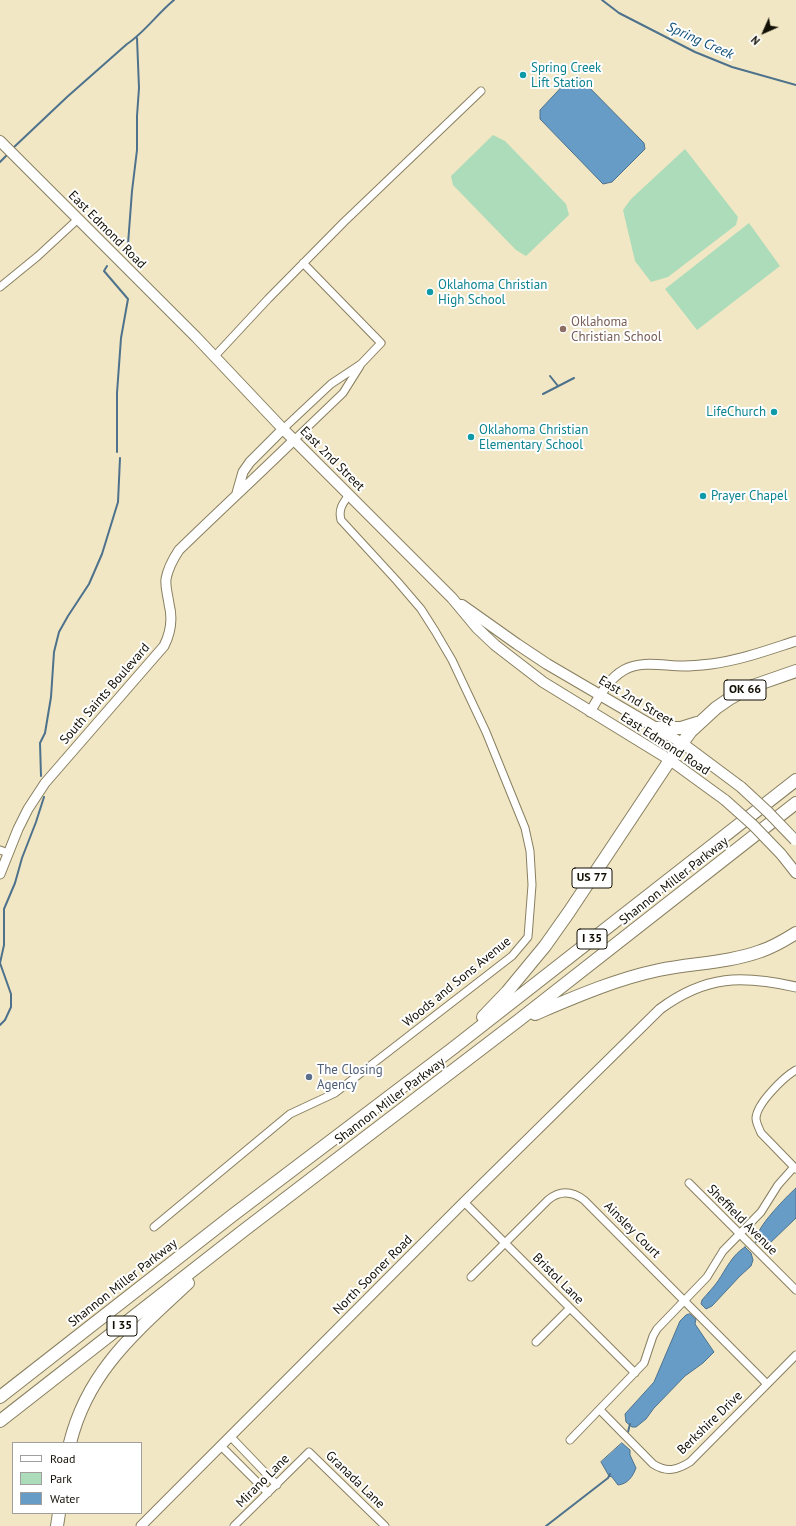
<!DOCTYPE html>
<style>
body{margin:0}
#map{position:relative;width:796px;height:1526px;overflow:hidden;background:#f1e7c5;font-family:"PT Sans",sans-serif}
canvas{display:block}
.legend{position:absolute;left:12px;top:1442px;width:130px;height:72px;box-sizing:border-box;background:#fff;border:1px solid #a09f9b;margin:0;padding:5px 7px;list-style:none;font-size:12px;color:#120f04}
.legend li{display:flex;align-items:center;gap:8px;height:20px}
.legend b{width:20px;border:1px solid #a09f9b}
.north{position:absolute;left:744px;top:12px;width:40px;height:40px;-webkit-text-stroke:3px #fff;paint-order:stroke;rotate:225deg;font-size:11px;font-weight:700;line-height:16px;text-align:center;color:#120f04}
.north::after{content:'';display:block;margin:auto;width:14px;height:18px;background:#120f04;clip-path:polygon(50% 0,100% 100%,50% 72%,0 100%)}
</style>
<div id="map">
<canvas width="796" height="1526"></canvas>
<ul class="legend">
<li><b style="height:5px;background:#fff"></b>Road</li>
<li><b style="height:11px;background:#acdcb9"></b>Park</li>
<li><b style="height:11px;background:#679cc7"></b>Water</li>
</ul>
<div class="north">N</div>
</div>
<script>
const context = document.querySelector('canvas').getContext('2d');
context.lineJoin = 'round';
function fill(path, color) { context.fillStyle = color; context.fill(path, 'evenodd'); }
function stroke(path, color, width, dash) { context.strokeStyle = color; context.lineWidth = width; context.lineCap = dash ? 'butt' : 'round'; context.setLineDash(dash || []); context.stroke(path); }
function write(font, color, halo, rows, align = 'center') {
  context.font = font + ' "PT Sans",sans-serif'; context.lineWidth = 4; context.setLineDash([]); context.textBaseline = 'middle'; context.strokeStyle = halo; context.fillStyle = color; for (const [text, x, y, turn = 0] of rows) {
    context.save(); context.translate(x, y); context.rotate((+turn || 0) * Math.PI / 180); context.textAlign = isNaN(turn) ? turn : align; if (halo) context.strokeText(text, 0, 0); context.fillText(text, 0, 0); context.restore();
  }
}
const green = new Path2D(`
 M493,135L505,141L566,204L569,215L526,256L516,250L453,185L451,176Z
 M685,149L738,217L736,225L668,277L651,282L635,261L623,210L631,199Z
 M749,223L780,266L697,330L665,289Z`);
const water = new Path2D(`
 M580,78L644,143L645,149L612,182L603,184L540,119V110L569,79Z
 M796,1188V1218L770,1243C765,1244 760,1241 757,1236C760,1224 786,1197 796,1188Z
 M745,1247L751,1253L753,1260L751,1266L740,1276L712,1306L706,1309L701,1304L702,1300C707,1294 713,1288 718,1281C726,1269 732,1255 745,1247Z
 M690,1314L696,1319L695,1324L714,1352L703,1363L685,1376L654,1408L646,1419L636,1427H632L626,1422L625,1414L654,1382L680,1321L686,1315Z
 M622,1443L630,1450V1455L636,1468C633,1476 628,1484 618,1485L612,1477L609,1476L601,1462Z`);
const stream = new Path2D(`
 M602,0L619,13L695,52L732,67L796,85
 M12,149L67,97L127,44C143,34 158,13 174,0
 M0,162L8,154
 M128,244L132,191L137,150V116L139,88L137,38
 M107,266L104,271L128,299L121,338L117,393V452
 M550,376L558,386
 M543,394L574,378
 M41,776L40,743L45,733L51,697L54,652L59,632L68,616L89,584L102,554L118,502L120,458
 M0,1025L5,1020L11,1007V994L0,963L4,945V909L15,883L22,858L36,822L44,797
 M756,1242L760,1238
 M628,1432L630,1424
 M546,1526L608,1478L610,1474`);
const street = new Path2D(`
 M0,287L38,256L78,219
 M214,357L268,299L344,222L481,91
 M283,429L331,384L361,364L381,343L303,263
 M294,440L343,393L360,366
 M0,850L8,853
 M796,1070C784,1077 757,1103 756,1118C756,1123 759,1128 761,1133L796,1169
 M689,1183L796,1290
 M464,1202L635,1373
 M154,1227L290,1114L335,1093L512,956L528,937L532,885L530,851L525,828L486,732L452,660L435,631L421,609L397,581L341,520C338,509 343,503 349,495
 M471,1277L548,1200C560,1190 572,1191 584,1200L767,1384
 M536,1342L570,1308
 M600,1410L653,1464C667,1473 677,1470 690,1462L796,1355
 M230,1436L277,1485
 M570,1440L644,1363L653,1336L657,1329L707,1277L723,1251L761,1212L778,1185L794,1167
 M221,1446L268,1493
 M234,1526L309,1452L385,1526`);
const secondary = new Path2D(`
 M237,493L243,472L250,462L283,429
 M590,712C599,697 608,679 624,670C642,660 664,666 684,666C693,666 702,665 711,664C741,660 768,650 796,641
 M0,874L18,829L28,809L45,783L164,646C171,632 173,619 169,604C168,595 165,588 166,579C168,568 173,559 179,550C217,513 256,477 294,440
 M141,1526L464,1202L660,1009C706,975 742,975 796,987`);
const primary = new Path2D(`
 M0,141L196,337L283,429L452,598L477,628L495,645L543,682L670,760L725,800
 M462,605L517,644L547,664L682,743L741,787
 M781,854L796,873`);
const highway = new Path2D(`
 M655,728H681L697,723
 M535,1014C575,997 616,979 659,970C692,963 728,963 761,951C773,947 785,940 796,933
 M483,1017L507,992L545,946L569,912L670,760L691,731L716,708L729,699L750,687L796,671
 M0,1397L233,1215L452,1049L796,780
 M0,1421L243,1231L519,1020L796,803
 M70,1443C88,1370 136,1332 188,1283
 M57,1526L59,1513`);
const primaryBridge = new Path2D(`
 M741,787L768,812L795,840
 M725,800L753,825L781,854`);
const markers = [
 [523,75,4,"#0f9aa8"],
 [430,292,4,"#0f9aa8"],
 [563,329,4,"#8d6e63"],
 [774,412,4,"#0f9aa8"],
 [471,437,4,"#0f9aa8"],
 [703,496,4,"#0f9aa8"],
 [309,1077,4,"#5c6f8a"]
];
const shields = [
 [745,690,42],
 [592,878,40],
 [592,939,30],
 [122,1326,30]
];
const shieldNames = [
 ["OK 66",745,690],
 ["US 77",592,878],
 ["I 35",592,939],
 ["I 35",122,1326]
];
const cultureNames = [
 ["Spring Creek",531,68],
 ["Lift Station",531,83],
 ["Oklahoma Christian",438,285],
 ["High School",438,300],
 ["LifeChurch",766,412,"right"],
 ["Oklahoma Christian",479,430],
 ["Elementary School",479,445],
 ["Prayer Chapel",711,496]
];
const streetNames = [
 ["East Edmond Road",107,230,45],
 ["East 2nd Street",332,459,45],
 ["South Saints Boulevard",105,694,-49],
 ["East 2nd Street",636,701,31],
 ["East Edmond Road",665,744,33],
 ["Shannon Miller Parkway",674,881,-38],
 ["Woods and Sons Avenue",457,982,-39],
 ["Shannon Miller Parkway",390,1101,-37],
 ["Sheffield Avenue",742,1220,45],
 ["Ainsley Court",632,1230,45],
 ["North Sooner Road",373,1275,-45],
 ["Bristol Lane",558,1279,45],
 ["Shannon Miller Parkway",123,1283,-38],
 ["Berkshire Drive",710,1423,-44],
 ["Granada Lane",355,1480,44],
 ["Mirano Lane",263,1481,-45]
];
const educationNames = [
 ["Oklahoma",571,322],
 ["Christian School",571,337]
];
const serviceNames = [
 ["The Closing",317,1070],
 ["Agency",317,1085]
];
const waterNames = [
 ["Spring Creek",700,41,24]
];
fill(green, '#acdcb9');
fill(water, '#679cc7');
stroke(water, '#4e728c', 1);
stroke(stream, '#4e728c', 2);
stroke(street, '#887f60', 9);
stroke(secondary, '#887f60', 11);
stroke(primary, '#887f60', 12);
stroke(highway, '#887f60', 14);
stroke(street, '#fff', 7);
stroke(secondary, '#fff', 9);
stroke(primary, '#fff', 10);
stroke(highway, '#fff', 12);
stroke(primaryBridge, '#887f60', 12, []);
stroke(primaryBridge, '#fff', 10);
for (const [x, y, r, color] of markers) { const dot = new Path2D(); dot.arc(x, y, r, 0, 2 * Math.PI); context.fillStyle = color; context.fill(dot); stroke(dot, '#fff', 1.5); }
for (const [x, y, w] of shields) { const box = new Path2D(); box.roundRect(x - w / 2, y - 10, w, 20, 3); context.fillStyle = '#fff'; context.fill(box); stroke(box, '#120f04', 1); }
write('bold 12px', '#120f04', null, shieldNames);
write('13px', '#0d838f', '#fff', cultureNames, 'left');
write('13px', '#120f04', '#fff', streetNames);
write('13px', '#785e54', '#fff', educationNames, 'left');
write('13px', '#4e5e75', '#fff', serviceNames, 'left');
write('italic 14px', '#105079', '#fff', waterNames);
</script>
